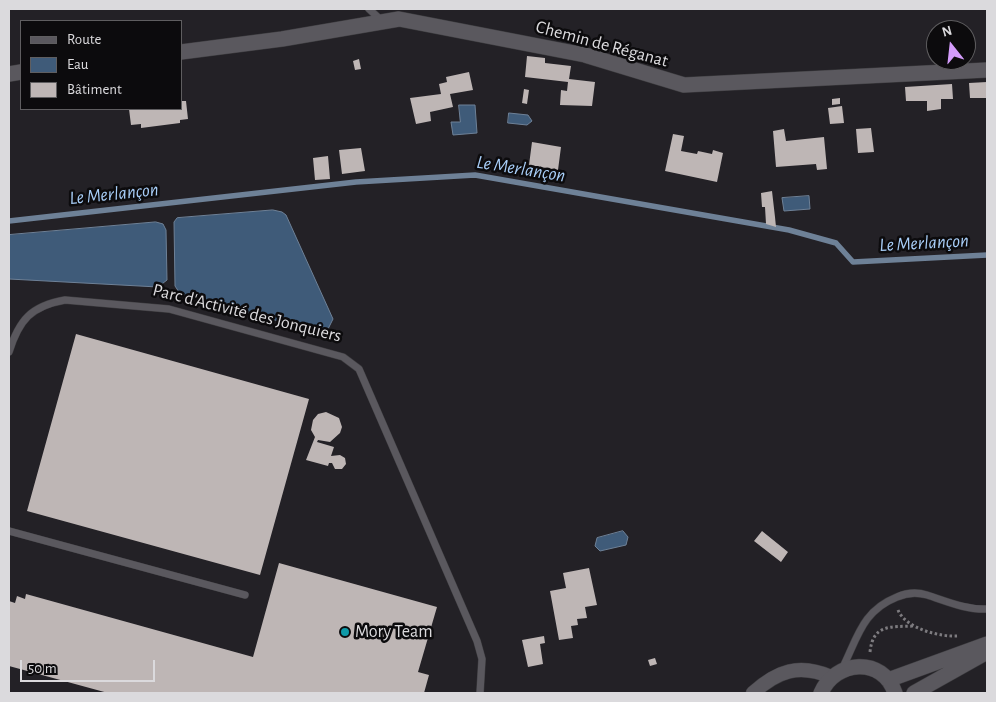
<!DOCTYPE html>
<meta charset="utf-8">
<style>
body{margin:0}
#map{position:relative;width:996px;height:702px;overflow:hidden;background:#232126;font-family:"Alegreya Sans",sans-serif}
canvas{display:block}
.frame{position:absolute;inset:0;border:10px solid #dbdadd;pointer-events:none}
.legend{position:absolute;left:20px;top:20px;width:162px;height:90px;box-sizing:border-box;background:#0c0b0d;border:1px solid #5f5e60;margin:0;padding:6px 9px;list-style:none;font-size:15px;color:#dbdadd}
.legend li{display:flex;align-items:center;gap:10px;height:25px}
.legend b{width:25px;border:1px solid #5f5e60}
.north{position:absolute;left:926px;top:20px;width:50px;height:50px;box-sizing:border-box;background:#0c0b0d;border:1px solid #5f5e60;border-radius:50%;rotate:344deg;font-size:14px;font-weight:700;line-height:20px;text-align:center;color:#dbdadd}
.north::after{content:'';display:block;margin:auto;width:18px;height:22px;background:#d49cfb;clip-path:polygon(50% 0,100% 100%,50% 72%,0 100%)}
.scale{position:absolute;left:20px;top:660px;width:135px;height:22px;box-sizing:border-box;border:2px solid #dbdadd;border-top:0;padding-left:6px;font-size:15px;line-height:18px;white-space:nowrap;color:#dbdadd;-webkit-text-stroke:4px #0c0b0d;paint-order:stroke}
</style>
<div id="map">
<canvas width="996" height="702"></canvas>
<div class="frame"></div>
<ul class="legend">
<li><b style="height:6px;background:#5a585e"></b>Route</li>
<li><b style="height:14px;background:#3f5b79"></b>Eau</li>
<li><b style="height:14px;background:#beb6b5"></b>Bâtiment</li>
</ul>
<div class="north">N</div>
<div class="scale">50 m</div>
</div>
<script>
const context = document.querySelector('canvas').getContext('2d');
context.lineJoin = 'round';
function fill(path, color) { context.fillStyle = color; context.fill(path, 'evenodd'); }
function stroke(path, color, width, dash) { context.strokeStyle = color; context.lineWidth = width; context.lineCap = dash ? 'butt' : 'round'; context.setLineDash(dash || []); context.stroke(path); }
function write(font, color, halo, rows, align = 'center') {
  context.font = font + ' "Alegreya Sans",sans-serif'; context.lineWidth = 5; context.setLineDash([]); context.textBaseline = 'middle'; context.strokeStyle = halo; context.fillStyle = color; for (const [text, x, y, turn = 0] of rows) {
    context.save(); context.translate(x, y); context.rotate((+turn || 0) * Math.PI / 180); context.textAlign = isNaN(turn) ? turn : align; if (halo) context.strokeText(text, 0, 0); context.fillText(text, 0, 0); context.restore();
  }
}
const water = new Path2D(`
 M459,105H475L477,133L453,135L451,122H460Z
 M509,113L528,115L532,121L527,125L508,123Z
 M809,196L810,209L784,211L782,198Z
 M273,210L282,212L286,215L333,319L327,331L320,332L181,295L175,286L174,222L177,218Z
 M156,222L163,224L166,230L167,280L158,287L9,279V235Z
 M623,531L628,537L626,545L600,551L595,546L597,538Z`);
const stream = new Path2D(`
 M9,221L356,182L475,175L789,230L836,243L853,262L987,255`);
const building = new Path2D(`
 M527,56L545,58V63L571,66L569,79L595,82L592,106L560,105L561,90L567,91L568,82L525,77Z
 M359,59L361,69L355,70L353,61Z
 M469,72L473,90L450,94L453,107L430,112L431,121L416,124L410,98L441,94L439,84L447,82L446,77Z
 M987,82L986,98H970L969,83Z
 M952,84L953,99H941V109L927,111V101H906L905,87Z
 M524,89L529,90L527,104L522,103Z
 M840,98V104L832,105V99Z
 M181,101H186L188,119L180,120V123L141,128V124L131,125L129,109H181Z
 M842,106L844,123L830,124L828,108Z
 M871,128L874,152L858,153L856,129Z
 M784,129L786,141L824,137L827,169L817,170L816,164L776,167L773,131Z
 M673,134L684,136L681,151L697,154L698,151L712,154L713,150L723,153L717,182L665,171Z
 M532,142L561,147L558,170L529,165Z
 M361,148L365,171L342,174L339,150Z
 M328,156L330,179L315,180L313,158Z
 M772,191L775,217L776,227L766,224L765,207H762L761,193Z
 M76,334L309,399L260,575L27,511Z
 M326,412L339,418L342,427L340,433L330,442L318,440L317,442L334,447L331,456L340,455L345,458L346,464L342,469H335L332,463H329L328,466L306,460L315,437L311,430L313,420L318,414Z
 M762,531L788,552L781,562L754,541Z
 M279,563L437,607L418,672L429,675L424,693H108L9,666V601L15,603L17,596L25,599L26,594L253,657Z
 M589,568L597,605L585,607L587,618L577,619L578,625L571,626L573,638L559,640L550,591L566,588L563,573Z
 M544,636L545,643L540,644L543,664L528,667L522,640Z
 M655,658L657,664L650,666L648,660Z`);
const path = new Path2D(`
 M898,610C906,629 940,637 958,636
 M870,652C873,624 890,627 915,626`);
const lane = new Path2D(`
 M369,9L382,21
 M9,352C19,320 31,306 65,300L169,309L343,357L359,369L477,641L482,659L480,693
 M9,531L245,595
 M842,669C858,637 862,611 897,597C906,593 917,592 927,595C946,601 966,610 987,609`);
const street = new Path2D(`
 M753,693C777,671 799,663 831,677`);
const secondary = new Path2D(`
 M181,52L282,39L399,19L585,55L684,85L987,70
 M9,74L21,72
 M888,680L987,644
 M821,693C835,660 883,656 895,693
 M914,693L987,652`);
const markers = [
 [345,632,5,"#0f9aa8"]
];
const streetNames = [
 ["Chemin de Réganat",602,44,15],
 ["Parc d'Activité des Jonquiers",247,313,14]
];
const poiNames = [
 ["Mory Team",355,632]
];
const waterNames = [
 ["Le Merlançon",521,169,9],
 ["Le Merlançon",114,194,-6],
 ["Le Merlançon",924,243,-3]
];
fill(water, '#3f5b79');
stroke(water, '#6e8197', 1);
stroke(stream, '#6e8197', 5.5);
fill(building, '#beb6b5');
stroke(lane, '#3e3d40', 8);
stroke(street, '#3e3d40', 15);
stroke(secondary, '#3e3d40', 16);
stroke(path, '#7d7b7f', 3, [2.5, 2.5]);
stroke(lane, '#5a585e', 7);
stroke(street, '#5a585e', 14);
stroke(secondary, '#5a585e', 15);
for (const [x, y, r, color] of markers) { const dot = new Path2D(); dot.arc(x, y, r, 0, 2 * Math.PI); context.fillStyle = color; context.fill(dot); stroke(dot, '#0c0b0d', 2); }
write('18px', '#dbdadd', '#0c0b0d', streetNames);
write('18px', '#dbdadd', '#0c0b0d', poiNames, 'left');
write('italic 19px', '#a8cef8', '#0c0b0d', waterNames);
</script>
